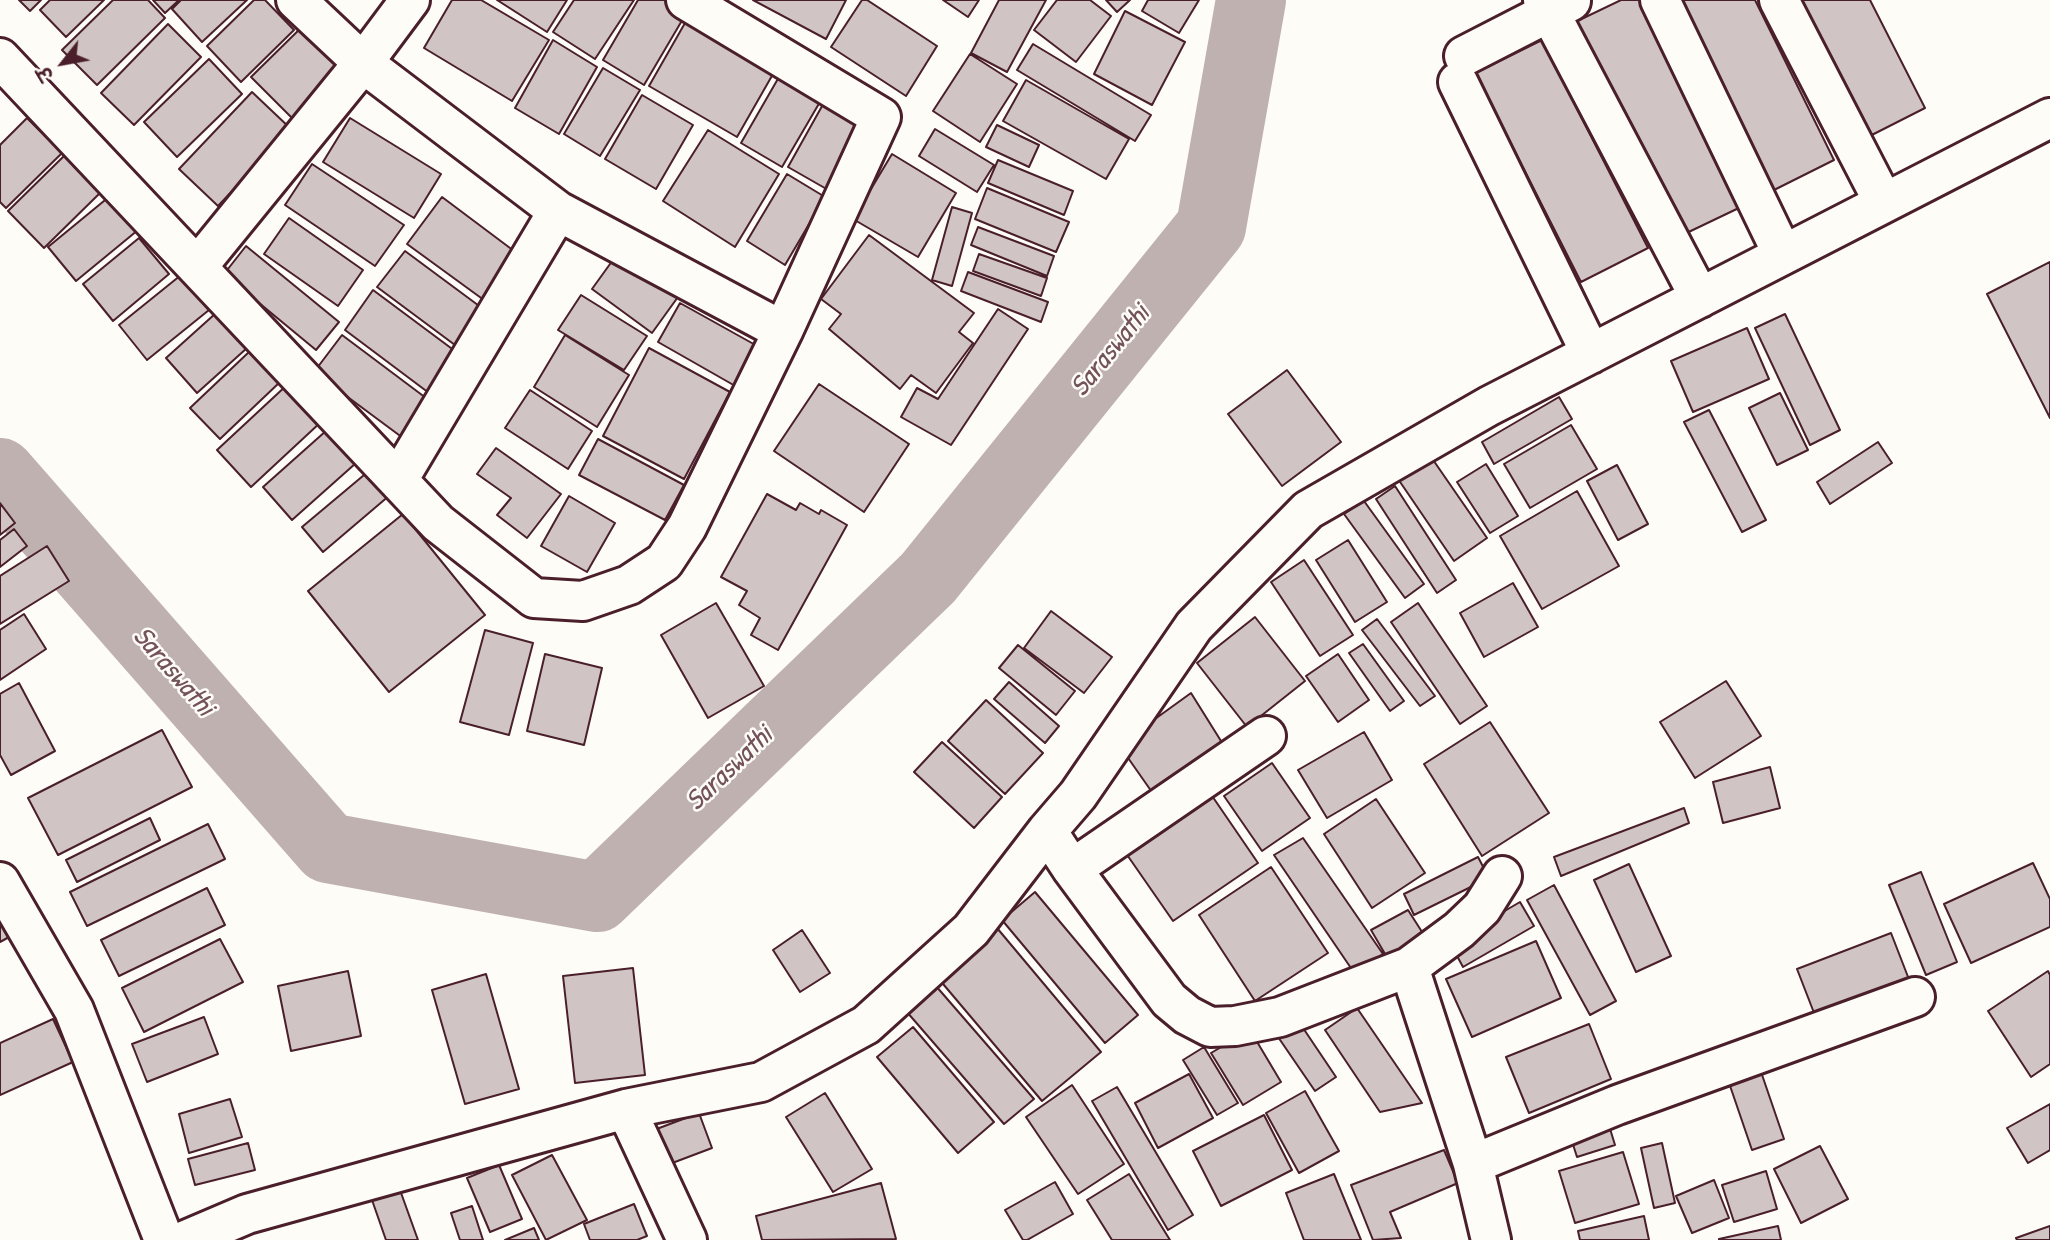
<!DOCTYPE html>
<meta charset="utf-8">
<style>
body{margin:0}
#map{position:relative;width:2050px;height:1240px;overflow:hidden;background:#fdfcf7;font-family:"Patrick Hand","Playpen Sans Deva",sans-serif}
canvas{display:block}
.north{position:absolute;left:28px;top:28px;width:70px;height:70px;-webkit-text-stroke:5px #fdfcf7;paint-order:stroke;rotate:239deg;font-size:19px;font-weight:700;line-height:28px;text-align:center;color:#4a1f2b}
.north::after{content:'';display:block;margin:auto;width:24px;height:32px;background:#4a1f2b;clip-path:polygon(50% 0,100% 100%,50% 72%,0 100%)}
</style>
<div id="map">
<canvas width="2050" height="1240"></canvas>
<div class="north">उ</div>
</div>
<script>
const context = document.querySelector('canvas').getContext('2d');
context.lineJoin = 'round';
function stroke(path, color, width, dash) { context.strokeStyle = color; context.lineWidth = width; context.lineCap = dash ? 'butt' : 'round'; context.setLineDash(dash || []); context.stroke(path); }
function fill(path, color) { context.fillStyle = color; context.fill(path, 'evenodd'); }
function write(font, color, halo, rows, align = 'center') {
  context.font = font + ' "Patrick Hand",sans-serif'; context.lineWidth = 5; context.setLineDash([]); context.textBaseline = 'middle'; context.strokeStyle = halo; context.fillStyle = color; for (const [text, x, y, turn = 0] of rows) {
    context.save(); context.translate(x, y); context.rotate((+turn || 0) * Math.PI / 180); context.textAlign = isNaN(turn) ? turn : align; if (halo) context.strokeText(text, 0, 0); context.fillText(text, 0, 0); context.restore();
  }
}
const river = new Path2D(`
 M0,473L328,848L597,897L928,578L1211,227L1251,0`);
const building = new Path2D(`
 M19,0H41L30,11Z
 M50,0H104L66,37L40,10Z
 M113,0H148L165,18L97,85L62,50Z
 M153,0H179L165,13Z
 M181,0H247L202,42L172,9Z
 M254,0H265L294,30L241,82L207,46Z
 M452,0H481L549,40L512,101L424,48Z
 M497,0H567L547,32Z
 M574,0H634L595,59L553,32Z
 M638,0H666L687,12L644,85L603,60Z
 M753,0H846L826,39Z
 M862,0H867L937,46L906,96L831,47Z
 M943,0H979L968,17Z
 M999,0H1046L1007,72L971,53Z
 M1057,0H1090L1111,16L1076,62L1034,30Z
 M1106,0H1130L1117,12Z
 M1148,0H1199L1179,33L1142,11Z
 M1621,0H1641L1743,206L1674,239L1569,25Z
 M1672,0H1755L1834,160L1768,193Z
 M1786,0H1870L1925,108L1858,142Z
 M1125,11L1185,42L1152,105L1094,74Z
 M689,16L777,67L737,137L649,86Z
 M308,21L351,64L294,120L251,77Z
 M168,24L201,57L134,125L101,93Z
 M553,40L597,67L559,134L515,108Z
 M1542,40L1648,248L1581,282L1475,73Z
 M1033,44L1151,115L1135,141L1017,70Z
 M970,54L1017,84L980,142L933,111Z
 M209,59L242,94L177,157L144,122Z
 M603,68L640,90L600,156L564,134Z
 M783,70L824,95L782,167L741,143Z
 M1026,80L1129,139L1106,179L1003,121Z
 M252,92L291,129L218,206L179,169Z
 M642,95L693,125L656,189L605,159Z
 M826,99L868,122L830,191L788,167Z
 M27,118L62,153L6,208L0,202V145Z
 M350,118L441,174L414,218L323,162Z
 M997,125L1039,145L1029,167L986,147Z
 M935,129L994,165L977,192L919,156Z
 M708,130L779,174L735,247L663,201Z
 M892,154L956,193L918,257L853,219Z
 M64,156L100,193L44,248L8,211Z
 M998,160L1073,191L1064,215L988,183Z
 M312,164L404,225L375,266L285,205Z
 M787,174L825,197L785,265L747,241Z
 M987,188L1069,222L1056,252L975,219Z
 M110,196L138,230L76,281L48,247Z
 M442,197L522,257L488,303L407,244Z
 M952,207L972,213L952,286L932,280Z
 M289,218L363,270L338,306L264,254Z
 M978,227L1054,256L1047,276L971,245Z
 M869,235L974,313L959,332L973,343L936,393L911,375L900,389L829,329L841,314L821,299Z
 M139,238L169,274L113,321L83,284Z
 M246,246L339,322L316,350L224,274Z
 M623,246L683,290L652,333L592,289Z
 M405,251L490,314L463,351L377,287Z
 M979,254L1047,278L1041,296L973,271Z
 M2050,262V418L1987,294Z
 M968,272L1048,302L1041,322L961,291Z
 M181,275L209,310L147,360L119,325Z
 M373,290L463,357L433,396L345,330Z
 M581,295L647,336L624,370L558,330Z
 M680,303L759,347L737,387L658,342Z
 M998,309L1028,329L951,445L901,417L917,388L938,399Z
 M216,313L247,348L197,393L166,358Z
 M1785,314L1840,430L1810,445L1755,328Z
 M1747,328L1769,379L1693,412L1671,361Z
 M342,335L430,401L403,438L314,372Z
 M565,335L629,375L597,427L534,387Z
 M649,348L730,392L684,479L603,436Z
 M250,351L280,382L220,439L190,408Z
 M1287,370L1341,442L1282,486L1228,414Z
 M288,384L322,421L251,487L217,450Z
 M819,384L909,444L864,512L774,451Z
 M530,390L592,431L568,469L505,428Z
 M1780,393L1808,450L1777,465L1749,408Z
 M1559,397L1572,419L1494,464L1482,442Z
 M1709,410L1766,520L1742,532L1684,422Z
 M1571,425L1597,469L1530,508L1504,464Z
 M327,430L356,463L292,520L263,487Z
 M598,439L684,485L665,520L579,475Z
 M1878,442L1892,463L1830,504L1817,482Z
 M496,448L561,494L527,538L497,515L511,498L477,474Z
 M1429,454L1487,538L1454,561L1396,476Z
 M1486,464L1518,516L1490,533L1457,482Z
 M1617,465L1648,524L1618,540L1587,481Z
 M370,470L390,495L323,552L302,527Z
 M1395,486L1456,580L1437,593L1376,499Z
 M1577,491L1619,566L1542,609L1500,536Z
 M767,494L796,510L800,503L819,514L821,510L847,525L778,650L751,635L760,618L739,605L747,591L721,577Z
 M569,496L615,523L587,572L541,546Z
 M1364,501L1424,584L1405,598L1344,514Z
 M0,503L15,523L0,535Z
 M403,514L485,615L389,692L308,591Z
 M14,529L27,546L0,567V540Z
 M1348,540L1387,602L1355,622L1316,560Z
 M47,546L69,581L0,624V576Z
 M1304,560L1353,635L1320,656L1271,582Z
 M1513,583L1538,627L1484,657L1460,613Z
 M716,603L764,686L708,718L661,635Z
 M1418,603L1487,706L1460,724L1391,622Z
 M1051,611L1112,657L1084,693L1024,648Z
 M24,614L46,649L0,680V630Z
 M1255,617L1305,681L1247,727L1197,663Z
 M1377,619L1435,696L1420,706L1362,630Z
 M485,630L533,643L509,735L460,722Z
 M1363,644L1404,701L1390,711L1349,653Z
 M1018,645L1075,691L1056,715L999,668Z
 M545,654L602,668L584,745L527,731Z
 M1338,654L1369,700L1338,722L1306,676Z
 M1726,681L1761,736L1695,778L1660,722Z
 M1009,682L1059,726L1045,743L994,699Z
 M19,683L55,751L11,775L0,755V694Z
 M1191,693L1226,749L1154,795L1119,745Z
 M986,700L1043,753L1005,794L948,741Z
 M1490,722L1549,813L1482,856L1424,764Z
 M162,730L192,787L58,855L28,798Z
 M1364,732L1392,780L1327,818L1298,770Z
 M942,742L1002,797L974,828L914,772Z
 M1272,763L1310,818L1262,851L1224,796Z
 M1770,767L1780,808L1723,823L1713,782Z
 M1208,790L1258,863L1173,921L1123,849Z
 M1376,799L1425,873L1372,908L1324,834Z
 M1684,808L1689,823L1561,876L1554,857Z
 M150,818L160,840L77,882L66,860Z
 M208,824L225,859L87,926L70,892Z
 M1303,838L1383,954L1355,974L1274,855Z
 M1478,857L1489,878L1414,915L1404,894Z
 M2033,863L2050,899V927L1971,963L1944,904Z
 M1629,864L1671,956L1636,972L1594,880Z
 M1271,867L1328,953L1255,1001L1199,915Z
 M1921,872L1957,962L1926,975L1889,885Z
 M1554,885L1616,1001L1590,1015L1527,900Z
 M207,888L225,925L119,976L101,940Z
 M1035,892L1138,1015L1105,1043L1002,920Z
 M1520,902L1534,926L1463,967L1450,943Z
 M1408,910L1424,935L1388,959L1371,930Z
 M0,917L11,936L0,942Z
 M997,928L1101,1052L1042,1101L938,978Z
 M802,930L830,973L800,992L773,950Z
 M1891,933L1910,982L1816,1018L1797,969Z
 M220,939L243,982L144,1032L122,988Z
 M1536,941L1561,998L1472,1037L1446,979Z
 M633,968L645,1075L575,1083L563,976Z
 M348,971L361,1036L291,1051L278,986Z
 M2048,971L2050,975V1064L2031,1077L1988,1011Z
 M486,974L519,1089L465,1104L432,990Z
 M929,978L1034,1099L1004,1124L900,1004Z
 M1357,1008L1422,1103L1380,1112L1325,1030Z
 M204,1017L218,1054L147,1082L132,1044Z
 M53,1019L73,1062L0,1095V1043Z
 M1297,1019L1336,1077L1315,1091L1276,1034Z
 M1589,1024L1611,1079L1529,1113L1506,1057Z
 M913,1027L994,1122L958,1153L877,1057Z
 M1250,1030L1281,1082L1243,1105L1211,1053Z
 M1204,1047L1238,1103L1217,1115L1183,1060Z
 M1759,1066L1784,1139L1752,1150L1727,1077Z
 M1189,1074L1213,1118L1158,1148L1135,1103Z
 M1072,1085L1124,1164L1078,1194L1026,1117Z
 M1117,1087L1193,1215L1168,1230L1092,1101Z
 M1305,1091L1339,1151L1299,1173L1266,1113Z
 M825,1093L872,1169L833,1192L786,1117Z
 M230,1099L242,1137L189,1153L179,1114Z
 M2050,1104V1150L2028,1163L2007,1128Z
 M699,1113L712,1148L667,1165L654,1130Z
 M1264,1115L1292,1170L1221,1206L1193,1151Z
 M1607,1119L1615,1145L1577,1157L1569,1132Z
 M248,1143L255,1170L195,1185L188,1159Z
 M1662,1143L1675,1203L1654,1208L1641,1148Z
 M1820,1146L1848,1199L1801,1223L1774,1169Z
 M1444,1150L1458,1183L1390,1212L1401,1238L1373,1240L1351,1185Z
 M1623,1152L1639,1204L1575,1223L1559,1171Z
 M552,1155L587,1220L546,1240L512,1175Z
 M499,1165L522,1219L490,1232L467,1178Z
 M1766,1171L1777,1209L1734,1222L1722,1185Z
 M1129,1174L1170,1240H1112L1087,1200Z
 M1334,1174L1361,1240H1304L1286,1193Z
 M1714,1180L1729,1218L1692,1233L1676,1196Z
 M1055,1182L1073,1214L1027,1240H1023L1005,1210Z
 M881,1183L896,1239L762,1240L756,1216Z
 M400,1190L418,1240H386L372,1200Z
 M634,1204L647,1236L637,1240H590L584,1224Z
 M472,1206L483,1240H460L451,1213Z
 M1644,1216L1649,1240H1580L1578,1231Z
 M1778,1226L1781,1240H1719V1239Z
 M2050,1226V1240H2017L2016,1238Z
 M534,1228L539,1240H505Z`);
const street = new Path2D(`
 M296,0L363,63L558,211L783,331
 M1543,0L1700,298
 M1660,0L1783,255
 M1779,0L1884,203
 M1464,56L1571,1
 M0,58L438,523L534,598L583,601L629,585L664,562L687,527L783,331L881,117L686,0
 M1458,82L1591,354
 M197,267L363,63L410,0
 M398,480L558,211
 M1047,831L1072,869L1169,1000L1187,1015L1210,1027L1235,1026L1280,1017L1409,967L1459,930L1482,908L1502,876
 M1072,869L1266,736
 M0,882L74,1010L164,1240
 M1409,967L1473,1164L1491,1240
 M626,1109L687,1240
 M1473,1164L1617,1105L1915,997
 M186,1240L247,1214L626,1109L761,1082L866,1025L971,930L1047,831L1078,795L1194,626L1308,510L1489,406L2050,118`);
const waterNames = [
 ["Saraswathi",1111,351,-51],
 ["Saraswathi",173,672,49],
 ["Saraswathi",730,769,-44]
];
stroke(river, '#c0b1b1', 70);
fill(building, '#d0c5c4');
stroke(building, '#4a1f2b', 2);
stroke(street, '#4a1f2b', 44);
stroke(street, '#fdfcf7', 38);
write('italic 28px', '#73525a', '#fdfcf7', waterNames);
</script>
